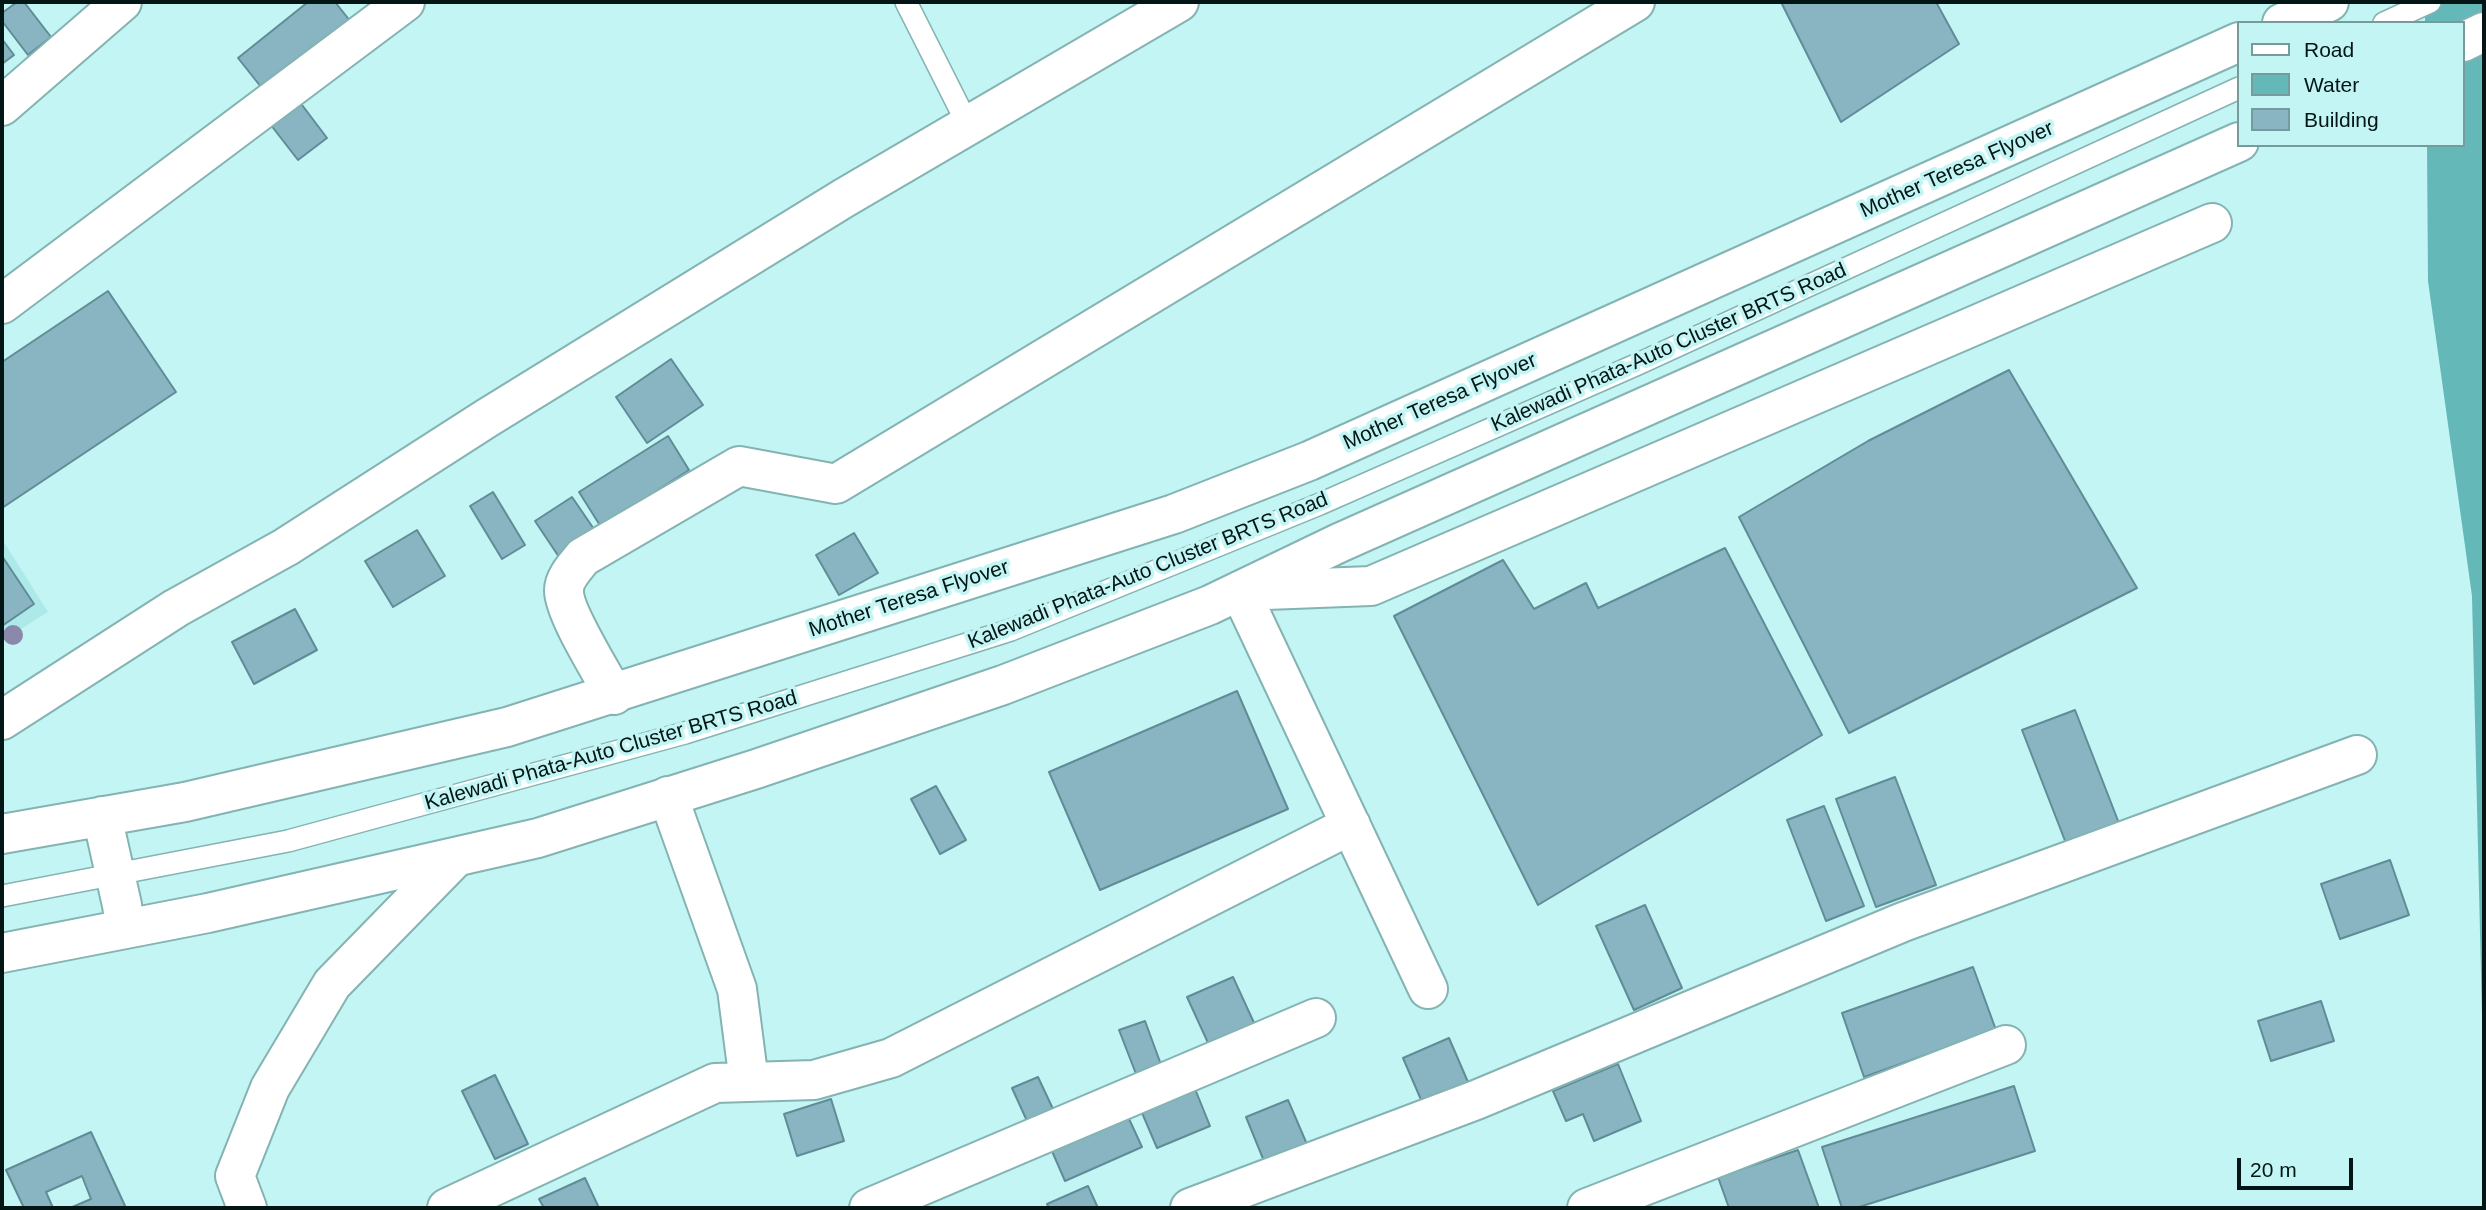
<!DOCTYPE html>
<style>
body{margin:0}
#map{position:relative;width:2486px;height:1210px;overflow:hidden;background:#c3f5f4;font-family:Arial,sans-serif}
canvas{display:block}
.frame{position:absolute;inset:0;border:4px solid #031515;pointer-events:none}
.legend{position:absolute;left:2237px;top:21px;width:228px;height:126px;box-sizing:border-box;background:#c3f5f4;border:2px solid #769b9b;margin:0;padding:9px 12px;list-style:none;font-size:21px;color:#031515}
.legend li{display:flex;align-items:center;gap:14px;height:35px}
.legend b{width:35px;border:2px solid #769b9b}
.scale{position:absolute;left:2237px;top:1158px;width:116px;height:32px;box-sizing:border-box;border:4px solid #031515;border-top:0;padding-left:9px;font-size:21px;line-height:24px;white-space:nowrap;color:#031515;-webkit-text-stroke:5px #c3f5f4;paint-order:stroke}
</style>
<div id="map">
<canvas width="2486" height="1210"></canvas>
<div class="frame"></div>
<ul class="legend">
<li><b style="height:9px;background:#fff"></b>Road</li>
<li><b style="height:19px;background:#64b8b7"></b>Water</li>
<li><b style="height:19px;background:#88b5c1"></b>Building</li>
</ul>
<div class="scale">20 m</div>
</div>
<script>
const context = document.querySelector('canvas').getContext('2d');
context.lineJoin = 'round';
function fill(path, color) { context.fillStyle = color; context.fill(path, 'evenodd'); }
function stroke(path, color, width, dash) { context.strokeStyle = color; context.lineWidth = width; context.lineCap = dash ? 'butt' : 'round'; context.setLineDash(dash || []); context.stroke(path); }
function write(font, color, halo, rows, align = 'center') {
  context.font = font + ' Arial,sans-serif'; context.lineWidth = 7; context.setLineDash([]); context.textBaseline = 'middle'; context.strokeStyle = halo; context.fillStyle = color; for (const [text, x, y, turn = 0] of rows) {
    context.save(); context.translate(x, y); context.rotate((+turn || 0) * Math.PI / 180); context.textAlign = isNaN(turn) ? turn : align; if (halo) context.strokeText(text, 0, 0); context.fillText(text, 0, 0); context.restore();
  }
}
const built = new Path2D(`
 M2,539L48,612L2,641Z`);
const water = new Path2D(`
 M2425,2H2484V1100L2472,596L2428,281L2427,145H2463V23H2425Z`);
const building = new Path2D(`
 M17,2H24L51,37L28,55L2,21V13Z
 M308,2H335L355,27L269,97L238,58Z
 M1781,2H1936L1959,44L1841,122Z
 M2,39L14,55L2,64Z
 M296,97L327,138L298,160L267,120Z
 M108,291L176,392L2,508V362Z
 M671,359L703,405L647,443L616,397Z
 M2009,370L2137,588L1849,733L1739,517L1868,441Z
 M668,436L689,470L601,527L579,492Z
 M493,492L525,545L502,559L470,506Z
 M572,497L596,532L559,557L535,521Z
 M417,530L445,576L393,607L365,561Z
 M854,533L878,573L839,595L816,555Z
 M1725,548L1822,735L1538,905L1394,616L1503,560L1534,609L1586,583L1598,608Z
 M2,556L34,604L2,626Z
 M295,609L317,650L254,684L232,642Z
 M1237,691L1288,809L1100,890L1049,772Z
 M2075,710L2122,831L2069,851L2022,730Z
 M1895,777L1936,885L1876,907L1836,799Z
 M936,786L966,840L940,854L911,799Z
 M1824,806L1864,906L1826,921L1787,820Z
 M2390,860L2409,915L2340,939L2321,884Z
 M1645,905L1682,988L1634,1010L1596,926Z
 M1973,967L1996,1030L1864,1077L1842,1013Z
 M1233,977L1255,1025L1209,1045L1187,997Z
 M2321,1001L2334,1041L2271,1061L2258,1021Z
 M1145,1021L1163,1070L1138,1079L1119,1030Z
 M1449,1038L1471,1089L1425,1109L1403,1058Z
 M1618,1064L1641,1121L1594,1141L1583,1114L1566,1121L1553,1091Z
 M495,1075L528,1144L495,1159L462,1091Z
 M1038,1077L1053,1109L1027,1121L1012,1088Z
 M1191,1079L1210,1126L1157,1148L1137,1101Z
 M2014,1086L2035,1151L1856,1208H1842L1822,1147Z
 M831,1099L844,1141L797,1156L784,1114Z
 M1288,1100L1309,1149L1266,1166L1246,1117Z
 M1124,1108L1142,1147L1065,1181L1048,1142Z
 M91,1132L126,1208H70L91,1199L82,1176L46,1192L53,1208H24L6,1170Z
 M1798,1150L1819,1208H1729L1718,1177Z
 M585,1178L599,1208H544L539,1199Z
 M1088,1186L1098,1208H1049L1047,1204Z`);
const lane = new Path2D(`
 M906,2L968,125
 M2384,23L2430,2
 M2,896L288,841L685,733L1011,630L1320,504L1638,364L2239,88`);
const street = new Path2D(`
 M2,106L122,2
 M2,304L405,2
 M614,695C602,673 563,611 564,590C564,578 576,566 583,557L739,466L836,484L1635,2
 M2,720L176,608L286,547L487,418L844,198L1179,2
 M668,796L737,989L749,1082
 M1428,989L1240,591L1371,586L2212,223
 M447,1208L715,1083L814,1080L891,1058L1351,825
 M869,1208L1316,1018
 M1190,1208L1476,1100L1903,922L2357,755
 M1587,1208L2006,1045`);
const secondary = new Path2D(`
 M247,1208L235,1176L270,1088L332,984L456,857`);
const primary = new Path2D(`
 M2282,23L2329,2
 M2463,42L2484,32
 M102,816L122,905L125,929
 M2,834L185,802L507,727L1174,514L1309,461L2239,42
 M2,953L208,913L538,838L756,769L1003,685L1210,605L1339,543L2239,142`);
const trees = [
 [13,635]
];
const streetNames = [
 ["Mother Teresa Flyover",1957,170,-24],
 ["Kalewadi Phata-Auto Cluster BRTS Road",1669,348,-24],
 ["Mother Teresa Flyover",1440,402,-24],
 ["Kalewadi Phata-Auto Cluster BRTS Road",1148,571,-22],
 ["Mother Teresa Flyover",909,599,-18],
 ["Kalewadi Phata-Auto Cluster BRTS Road",611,751,-16]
];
fill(built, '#aee9e9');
fill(water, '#64b8b7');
fill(building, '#88b5c1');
stroke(building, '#608c97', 2);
stroke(lane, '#83b3b2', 24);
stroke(street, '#83b3b2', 42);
stroke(secondary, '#83b3b2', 42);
stroke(primary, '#83b3b2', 42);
stroke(lane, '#fff', 21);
stroke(street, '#fff', 38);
stroke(secondary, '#fff', 38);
stroke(primary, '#fff', 38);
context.fillStyle = '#8b89ab';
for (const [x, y] of trees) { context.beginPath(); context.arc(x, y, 10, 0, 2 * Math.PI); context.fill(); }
write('21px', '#031515', '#c3f5f4', streetNames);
</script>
